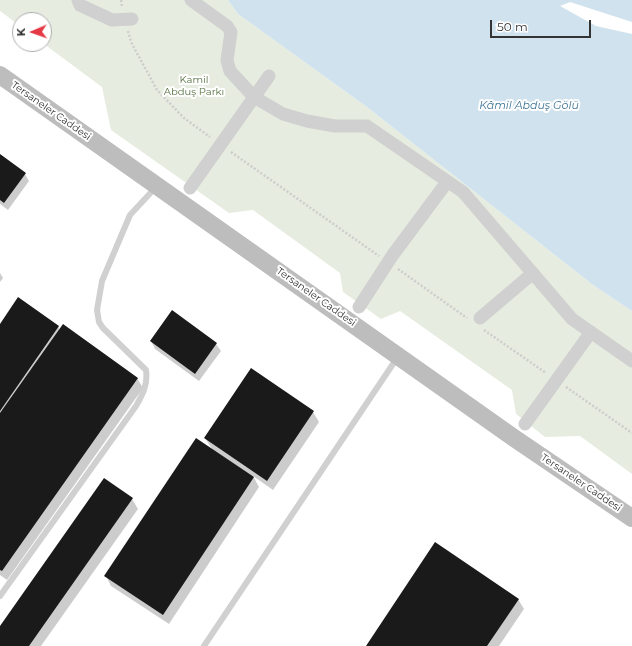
<!DOCTYPE html>
<meta charset="utf-8">
<style>
body{margin:0}
#map{position:relative;width:632px;height:646px;overflow:hidden;background:#fff;font-family:Montserrat,sans-serif}
canvas{display:block}
.north{position:absolute;left:12px;top:12px;width:40px;height:40px;box-sizing:border-box;background:#fff;border:1px solid #adadad;border-radius:50%;rotate:268deg;font-size:11px;font-weight:700;line-height:16px;text-align:center;color:#333}
.north::after{content:'';display:block;margin:auto;width:14px;height:18px;background:#e63946;clip-path:polygon(50% 0,100% 100%,50% 72%,0 100%)}
.scale{position:absolute;left:490px;top:20px;width:101px;height:18px;box-sizing:border-box;border:2px solid #333;border-top:0;padding-left:5px;font-size:12px;line-height:14px;white-space:nowrap;color:#333;-webkit-text-stroke:3px #fff;paint-order:stroke}
</style>
<div id="map">
<canvas width="632" height="646"></canvas>
<div class="north">K</div>
<div class="scale">50 m</div>
</div>
<script>
const context = document.querySelector('canvas').getContext('2d');
context.lineJoin = 'round';
function fill(path, color) { context.fillStyle = color; context.fill(path, 'evenodd'); }
function stroke(path, color, width, dash) { context.strokeStyle = color; context.lineWidth = width; context.lineCap = dash ? 'butt' : 'round'; context.setLineDash(dash || []); context.stroke(path); }
function write(font, color, halo, rows, align = 'center') {
  context.font = font + ' Montserrat,sans-serif'; context.lineWidth = 4; context.setLineDash([]); context.textBaseline = 'middle'; context.strokeStyle = halo; context.fillStyle = color; for (const [text, x, y, turn = 0] of rows) {
    context.save(); context.translate(x, y); context.rotate((+turn || 0) * Math.PI / 180); context.textAlign = isNaN(turn) ? turn : align; if (halo) context.strokeText(text, 0, 0); context.fillText(text, 0, 0); context.restore();
  }
}
const green = new Path2D(`
 M0,0H228L238,14L367,107L593,285L632,311V474L580,436L545,437L516,414L512,390L400,311L381,319L343,292L340,273L253,210L229,213L111,130L102,87L44,44V20H20V26L0,11Z`);
const water = new Path2D(`
 M228,0H632V22L570,2L560,6L596,26L632,34V311L593,285L367,107L238,14Z`);
const shadow = new Path2D(`
 M0,155L25,174L29,181L8,210L0,204Z
 M0,273L3,278L0,282Z
 M172,312L216,344L221,351L199,381L155,349L151,341Z
 M0,326H58L60,330L137,378L143,388L7,580L0,575Z
 M313,412L319,422L273,490L253,476L259,487L169,624L111,586L106,576L212,449L205,438Z
 M132,499L138,509L41,646H0V627Z
 M518,599L524,609L499,646H367Z`);
const building = new Path2D(`
 M0,154L26,173L4,203L0,200Z
 M18,297L59,326L0,411V324Z
 M172,310L217,343L195,374L150,341Z
 M63,324L138,378L2,571L0,570V413Z
 M251,368L314,411L267,481L204,438Z
 M196,438L254,477L163,615L104,576Z
 M104,478L133,498L29,646H0V626Z
 M435,542L519,599L487,646H366Z`);
const path = new Path2D(`
 M121,0L122,7
 M128,31L131,42L157,90L184,118L210,137
 M231,152L379,256
 M398,269L467,318
 M484,330L546,373
 M566,387L632,433`);
const lane = new Path2D(`
 M0,596L136,406C143,394 148,384 146,370L103,328L99,322L97,310L102,281L130,215L156,187
 M204,646L397,358`);
const street = new Path2D(`
 M78,0L80,5L112,20L132,19
 M191,0L227,26L231,32L227,60L230,71L254,97L283,114L307,121L335,126H367L463,192L572,319L632,361
 M190,188L269,76
 M359,307L392,256L447,182
 M480,318L533,273
 M525,424L591,332`);
const secondary = new Path2D(`
 M0,75L514,438L632,518`);
const parkNames = [
 ["Kamil",194,80],
 ["Abduş Parkı",194,92]
];
const streetNames = [
 ["Tersaneler Caddesi",51,111,35],
 ["Tersaneler Caddesi",316,297,35],
 ["Tersaneler Caddesi",581,483,34]
];
const waterNames = [
 ["Kâmil Abduş Gölü",529,106]
];
fill(green, '#e6ecdf');
fill(water, '#cfe2ee');
fill(shadow, '#0003');
fill(building, '#1a1a1a');
stroke(path, '#cdcdcd', 2.5, [2, 2]);
stroke(lane, '#d0d0d0', 6);
stroke(street, '#d0d0d0', 13);
stroke(secondary, '#bdbdbd', 18);
write('10px', '#56703f', '#fff', parkNames);
write('10px', '#333', '#fff', streetNames);
write('italic 11px', '#3f7597', '#fff', waterNames);
</script>
